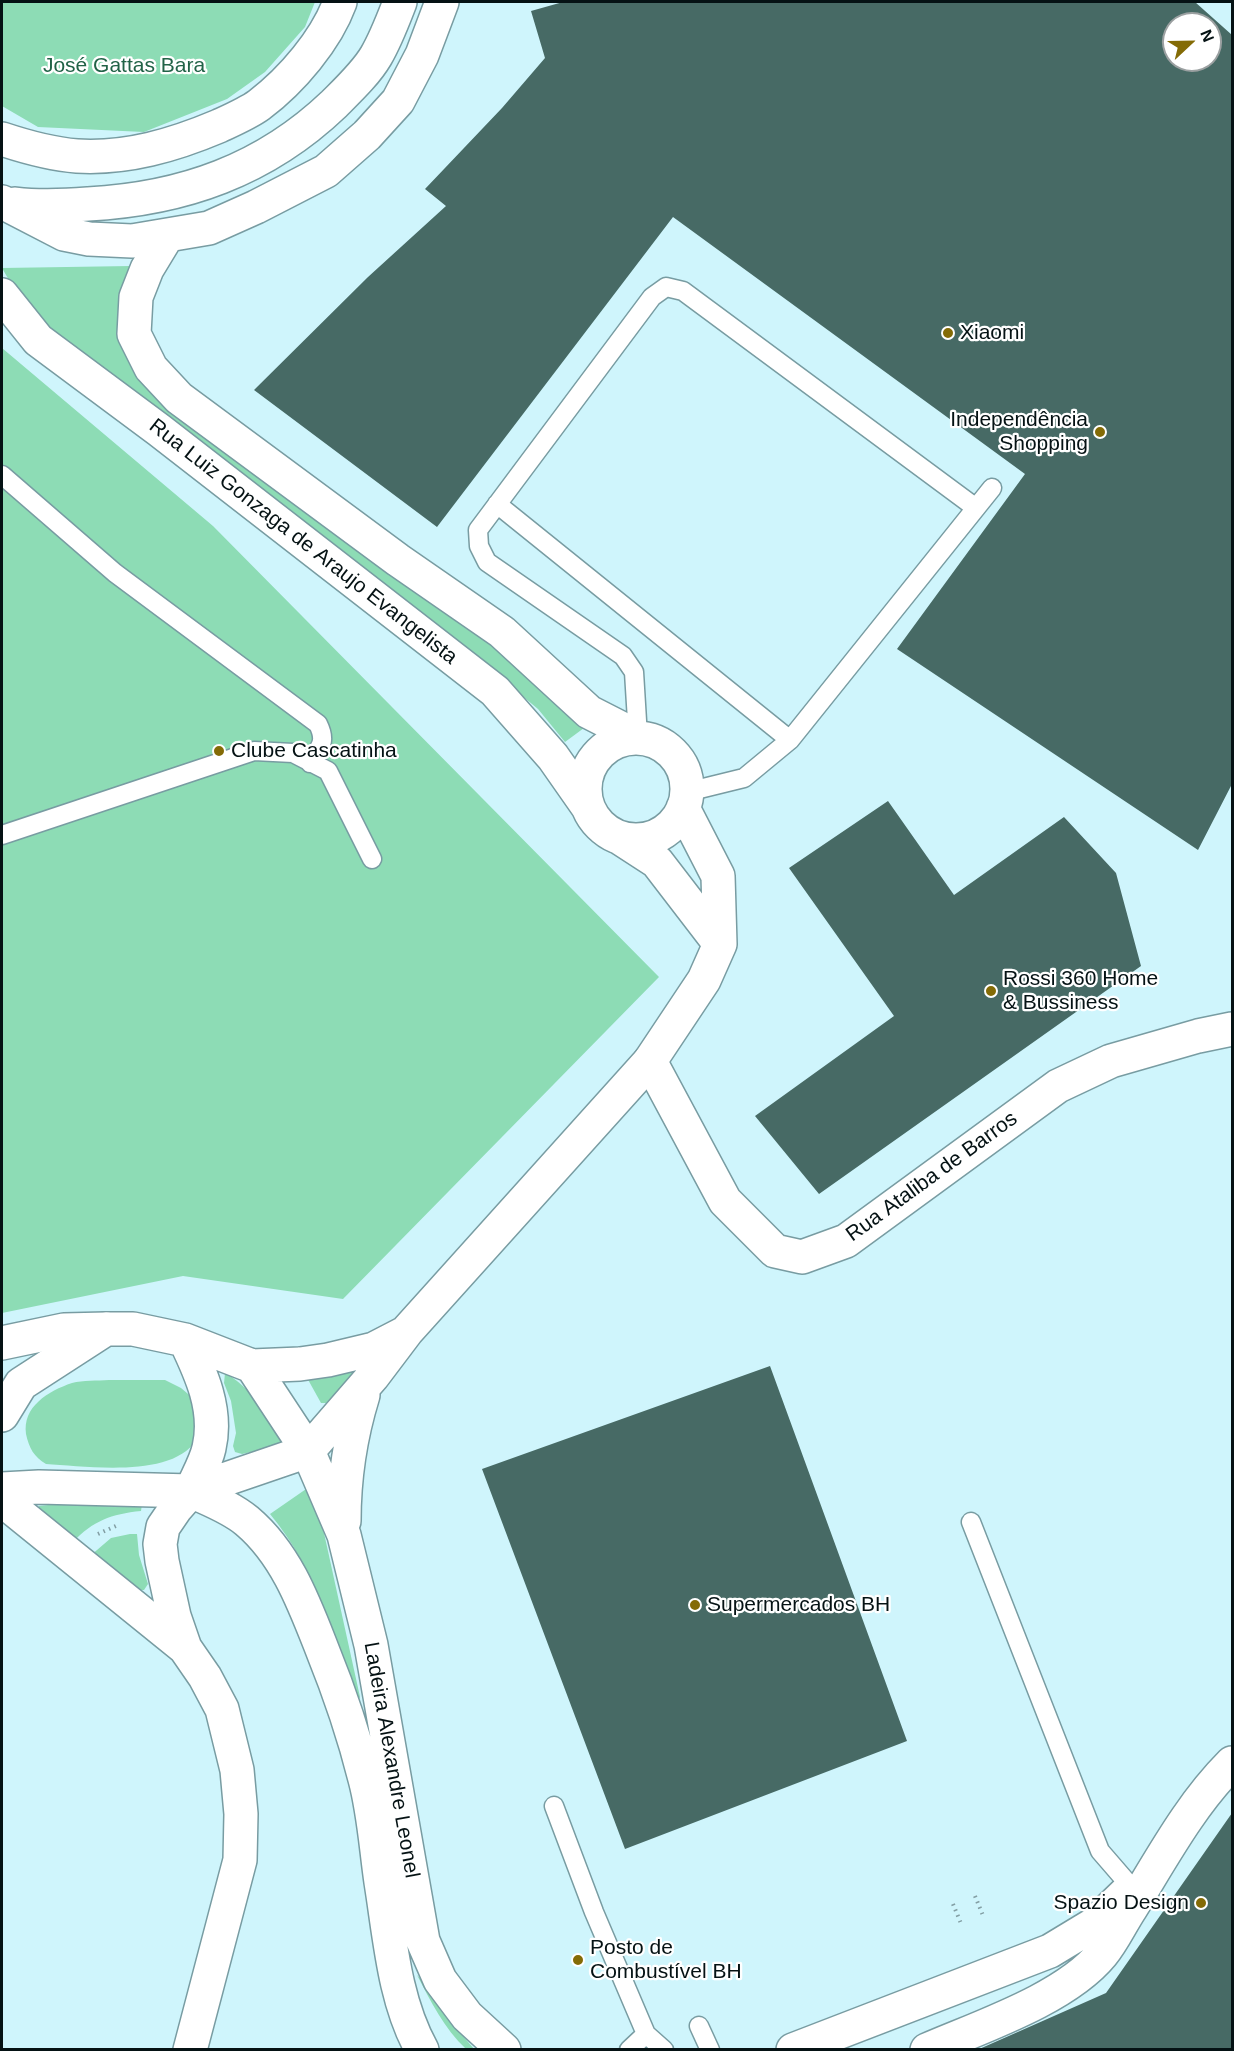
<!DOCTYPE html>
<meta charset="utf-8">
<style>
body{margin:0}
#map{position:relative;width:1234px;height:2051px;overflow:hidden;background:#cff5fc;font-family:Helvetica,sans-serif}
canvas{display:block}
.frame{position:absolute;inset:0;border:3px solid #051214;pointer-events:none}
.north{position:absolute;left:1162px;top:12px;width:60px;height:60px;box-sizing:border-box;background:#fff;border:2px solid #9ba0a1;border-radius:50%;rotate:68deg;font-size:16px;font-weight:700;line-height:24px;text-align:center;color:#051214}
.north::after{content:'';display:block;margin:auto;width:21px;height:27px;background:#846b06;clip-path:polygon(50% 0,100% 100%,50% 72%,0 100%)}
</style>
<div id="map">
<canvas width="1234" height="2051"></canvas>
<div class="frame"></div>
<div class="north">N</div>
</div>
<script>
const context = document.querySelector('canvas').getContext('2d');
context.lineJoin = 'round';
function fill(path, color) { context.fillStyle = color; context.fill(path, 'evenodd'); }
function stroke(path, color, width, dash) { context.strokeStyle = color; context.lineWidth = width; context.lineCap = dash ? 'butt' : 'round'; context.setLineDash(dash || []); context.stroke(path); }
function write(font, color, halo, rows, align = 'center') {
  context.font = font + ' Helvetica,sans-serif'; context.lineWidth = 4.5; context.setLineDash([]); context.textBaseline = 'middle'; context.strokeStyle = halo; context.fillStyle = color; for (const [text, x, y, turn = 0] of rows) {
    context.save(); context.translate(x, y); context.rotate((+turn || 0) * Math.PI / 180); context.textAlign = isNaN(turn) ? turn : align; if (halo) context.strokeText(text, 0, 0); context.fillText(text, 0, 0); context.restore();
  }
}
const green = new Path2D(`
 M2,2H315L305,27L265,72L227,99L144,132L38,127L2,106Z
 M131,266L122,337L494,646L584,728L565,742L538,709L420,611L48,335L17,294L2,268Z
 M2,348L213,526L659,977L343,1299L183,1276L2,1313Z
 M360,1360L357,1374L326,1403H321L306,1376Z
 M225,1373C248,1386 272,1415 286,1438L282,1445L242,1454L235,1452L233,1446L236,1433L231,1401L224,1383Z
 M109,1380H165L181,1388L200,1404C199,1414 201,1432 196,1440C172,1479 85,1466 46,1464C34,1457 29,1448 26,1434C22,1407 48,1391 72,1383C83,1380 97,1381 109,1380Z
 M309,1487L324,1533L360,1697L358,1702C333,1636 316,1569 270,1514Z
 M142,1504L141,1511C111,1514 93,1521 73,1542L38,1513L39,1506L48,1505Z
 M130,1534H137L139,1555L148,1584L144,1590H138L90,1556L111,1538Z
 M417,1975L427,1985L441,2010L474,2049H466C444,2028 431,2002 417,1975Z`);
const building = new Path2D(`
 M563,2H1195L1232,35V784L1198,850L897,649L1025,474L673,217L437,527L254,390L368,277L446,206L425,189L502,108L545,58L531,11ZM1174,24H1210V60H1174Z
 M888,801L954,895L1064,817L1116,873L1141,966L819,1194L755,1116L894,1016L789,868Z
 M770,1366L907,1741L625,1849L482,1469Z
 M1232,1813V2050H977L1106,1993Z`);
const path = new Path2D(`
 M98,1534L118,1525
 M975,1896L984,1918
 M953,1904L962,1926`);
const service = new Path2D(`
 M2,475L115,573L318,724C327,742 320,747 310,763
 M497,504L790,740
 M638,737L634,672L623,656L487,562L479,546L478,530L652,297L666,287L683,291L976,508
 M687,792L744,778L790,740L992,488
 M2,835L254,751L293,753L328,771L372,859
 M971,1522L1100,1851L1132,1888
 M554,1806L594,1912L646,2034L664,2050
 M699,2026L710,2050
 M629,2050L646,2034`);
const tertiary = new Path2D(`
 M650,1061L725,1201L775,1251L802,1257L846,1241L1058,1086L1111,1061L1198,1036L1232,1029
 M2,1343L64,1330L106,1329
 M2,1500L185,1648
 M190,2050L240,1860L241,1814L237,1770L222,1709L205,1677L185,1648L174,1616L162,1561L160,1544L163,1527L176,1508L191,1491`);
const secondary = new Path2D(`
 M2,139C26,147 51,154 77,156C127,159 174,145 219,126C232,120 248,113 259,105C292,80 326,40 340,2
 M2,202L64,234L89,239L132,241L209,228L256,207L326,171L367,135L398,101L422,55L442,2
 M15,204C39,207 63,206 88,204C183,199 265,170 334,104C349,89 366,73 376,56C386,39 393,20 400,2
 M167,236L147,269L136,297L134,334L151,368L179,398L398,560L502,632L589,712L638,737
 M2,295L38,340L159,430L495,691L553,757L588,807
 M585 789a51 51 0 1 1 102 0a51 51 0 1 1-102 0Z
 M620,838L657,862L720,944
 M185,1340C201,1373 218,1410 209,1448C206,1462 197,1477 191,1491
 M252,1366L300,1364L328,1360L374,1349L403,1334
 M2,1415L21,1384L106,1329H133L185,1340L252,1366L308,1451L344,1535L371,1645L423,1941L440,1980L467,2016L504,2050
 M2,1489L39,1487L191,1491L308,1451L373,1376L407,1331L650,1061L704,980L720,944L718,876L683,808
 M191,1491C210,1500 230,1507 247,1521C286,1554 304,1603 322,1649C339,1691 354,1735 365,1779C374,1812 376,1848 381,1882C390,1938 394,2000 422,2050
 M344,1521C344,1478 350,1437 363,1395
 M793,2050L1050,1951L1093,1925L1126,1893
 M927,2050C980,2027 1065,1999 1102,1954C1113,1941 1121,1923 1131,1908C1162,1858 1190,1805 1232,1763`);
const markers = [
 [948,333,6,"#846b06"],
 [1100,432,6,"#846b06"],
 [219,751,6,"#846b06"],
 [991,991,6,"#846b06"],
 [695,1605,6,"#846b06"],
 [1201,1903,6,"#846b06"],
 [578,1960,6,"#846b06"]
];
const parkNames = [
 ["José Gattas Bara",124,66]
];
const poiNames = [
 ["Xiaomi",960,333],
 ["Independência",1088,420,"right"],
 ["Shopping",1088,444,"right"],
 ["Clube Cascatinha",231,751],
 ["Rossi 360 Home",1003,979],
 ["& Bussiness",1003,1003],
 ["Supermercados BH",707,1605],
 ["Spazio Design",1189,1903,"right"],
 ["Posto de",590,1948],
 ["Combustível BH",590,1972]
];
const streetNames = [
 ["Rua Luiz Gonzaga de Araujo Evangelista",303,542,38],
 ["Rua Ataliba de Barros",932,1177,-36],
 ["Ladeira Alexandre Leonel",391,1760,80]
];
fill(green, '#8ddcb5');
fill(building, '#476a65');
stroke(service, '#789ca2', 21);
stroke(tertiary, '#789ca2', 36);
stroke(secondary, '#789ca2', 36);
stroke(path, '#839fa4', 4, [1.5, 4.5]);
stroke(service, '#fff', 18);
stroke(tertiary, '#fff', 33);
stroke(secondary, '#fff', 33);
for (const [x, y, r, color] of markers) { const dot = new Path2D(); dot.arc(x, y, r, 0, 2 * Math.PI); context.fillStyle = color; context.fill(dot); stroke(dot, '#fff', 2); }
write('21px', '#216347', '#fff', parkNames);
write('21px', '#051214', '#fff', poiNames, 'left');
write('21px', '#051214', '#fff', streetNames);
</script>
